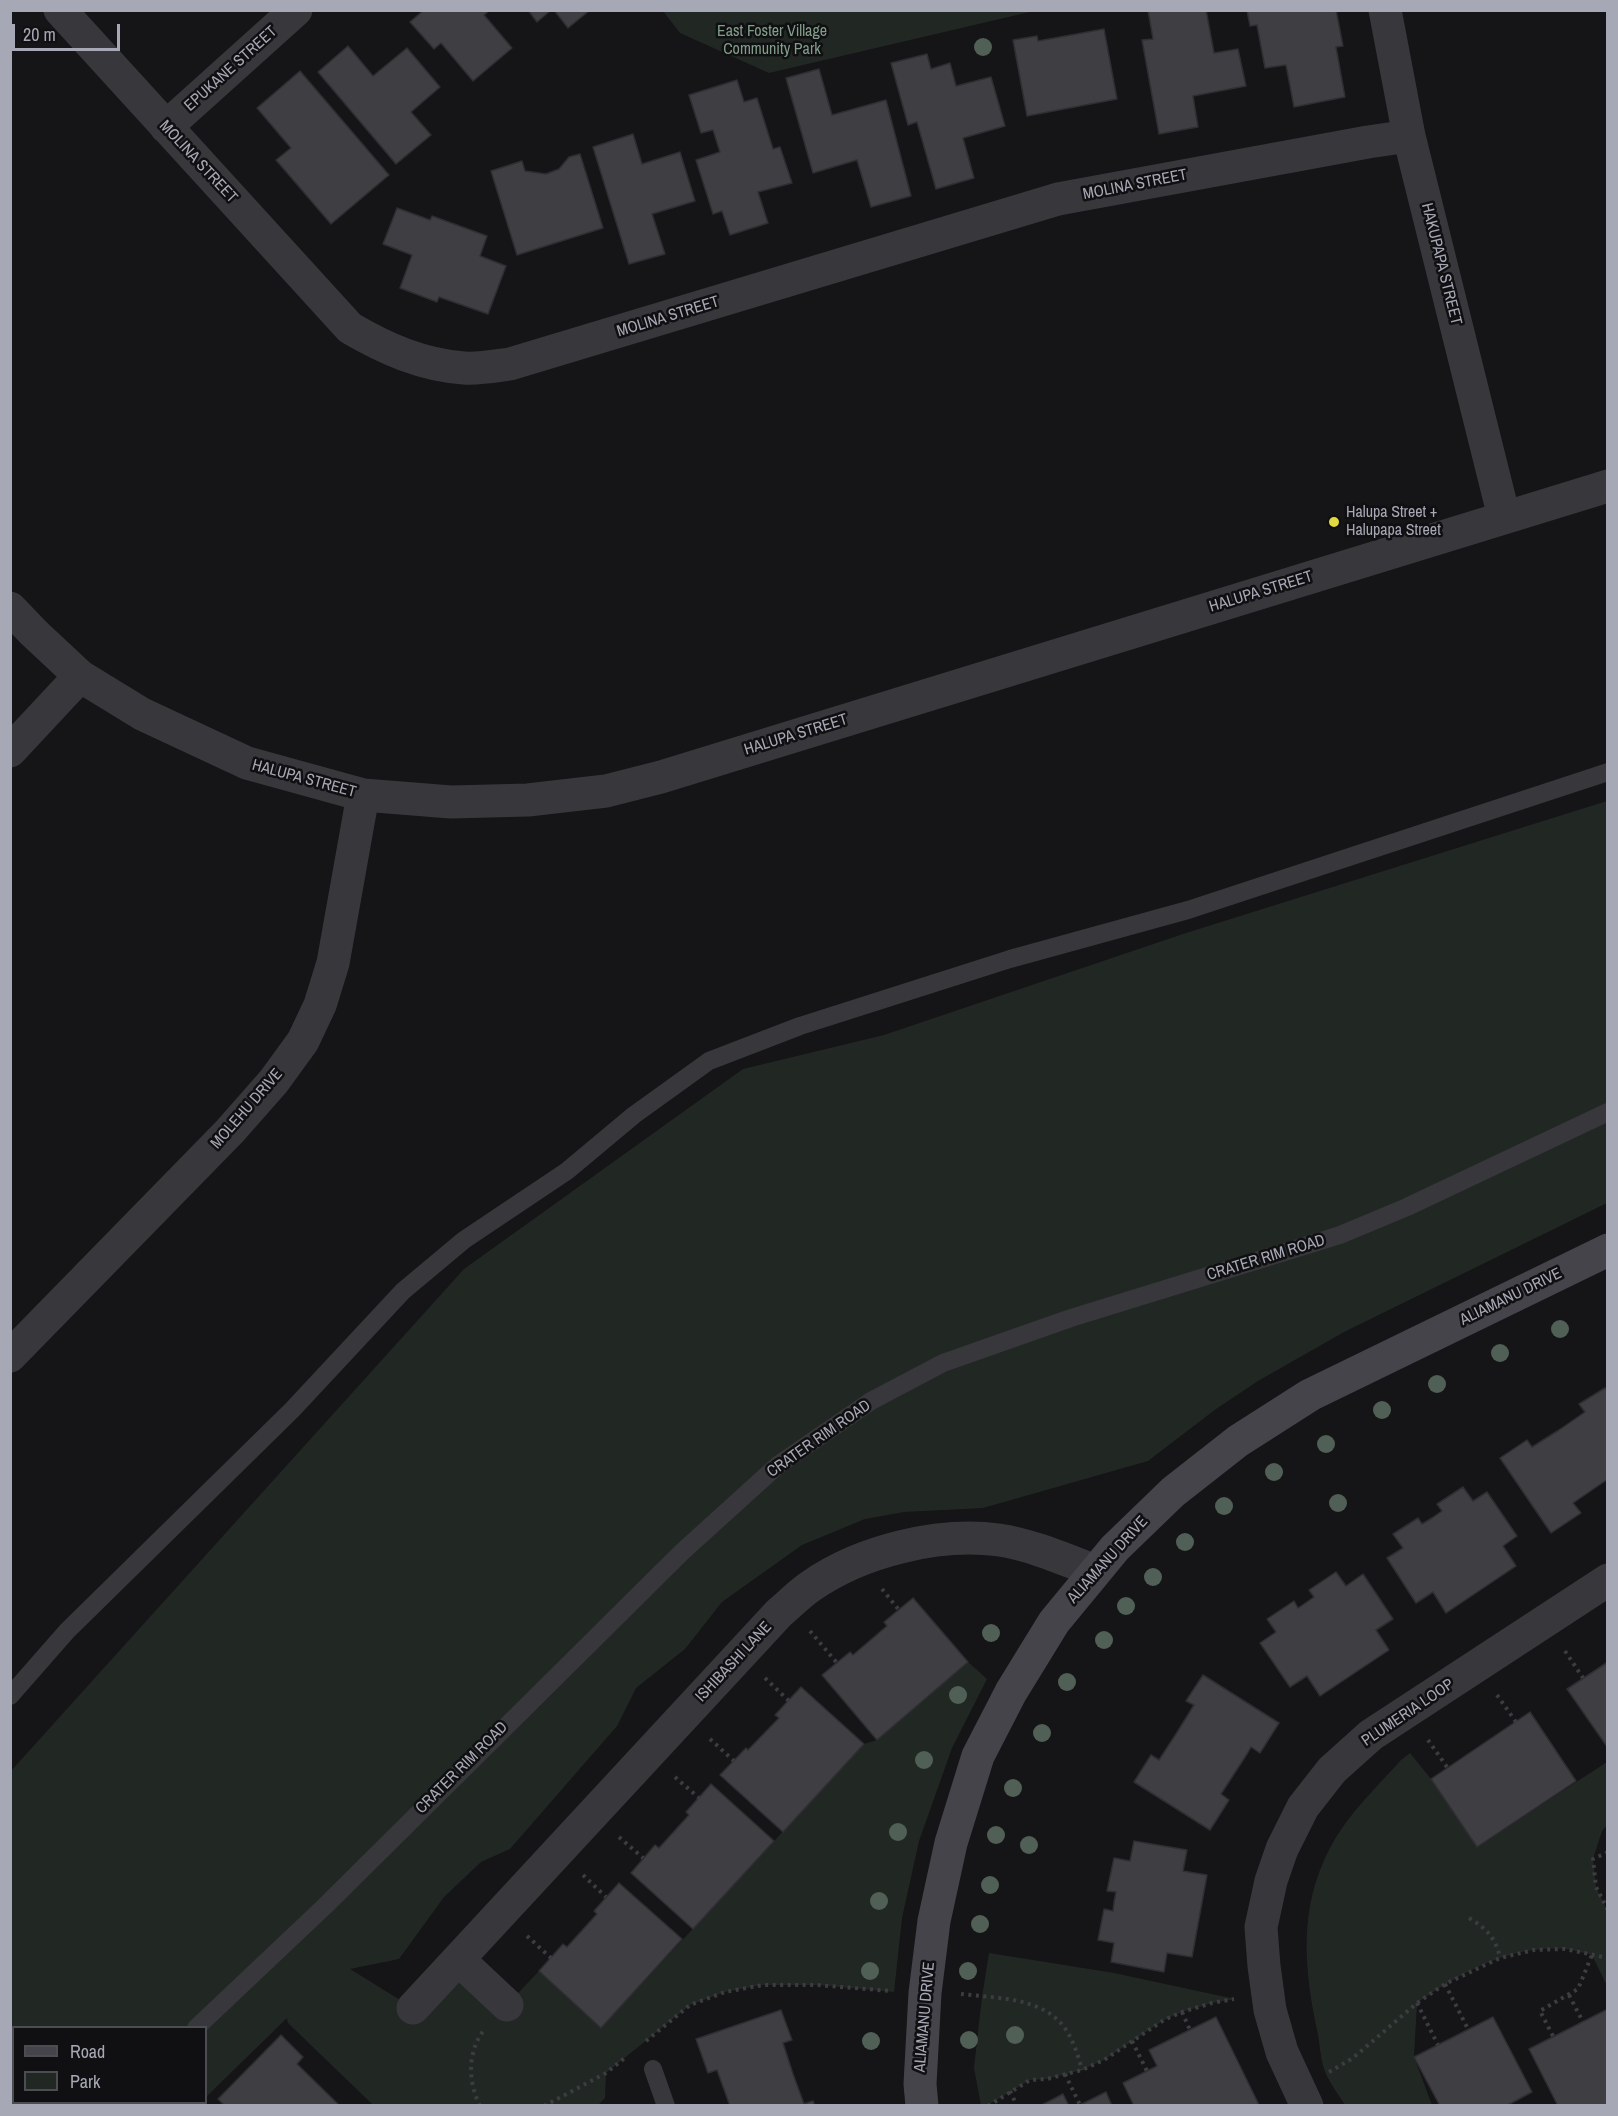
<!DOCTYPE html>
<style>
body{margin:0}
#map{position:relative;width:1618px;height:2116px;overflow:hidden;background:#151416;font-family:"Archivo Narrow",sans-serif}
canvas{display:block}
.frame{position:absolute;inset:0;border:12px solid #a7a8b5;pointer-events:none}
.legend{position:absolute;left:12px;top:2026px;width:195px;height:78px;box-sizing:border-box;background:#100f11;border:2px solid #4c4c53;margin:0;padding:8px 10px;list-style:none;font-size:18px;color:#a7a8b5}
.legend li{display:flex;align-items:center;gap:12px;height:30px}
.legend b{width:30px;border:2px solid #4c4c53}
.scale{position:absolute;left:12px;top:24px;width:108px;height:27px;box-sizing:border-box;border:3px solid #a7a8b5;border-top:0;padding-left:8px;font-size:18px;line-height:21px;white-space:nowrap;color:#a7a8b5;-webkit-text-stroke:4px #100f11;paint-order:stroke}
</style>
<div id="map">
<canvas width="1618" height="2116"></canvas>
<div class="frame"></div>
<ul class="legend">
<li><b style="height:8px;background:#44444a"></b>Road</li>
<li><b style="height:16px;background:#212824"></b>Park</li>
</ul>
<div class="scale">20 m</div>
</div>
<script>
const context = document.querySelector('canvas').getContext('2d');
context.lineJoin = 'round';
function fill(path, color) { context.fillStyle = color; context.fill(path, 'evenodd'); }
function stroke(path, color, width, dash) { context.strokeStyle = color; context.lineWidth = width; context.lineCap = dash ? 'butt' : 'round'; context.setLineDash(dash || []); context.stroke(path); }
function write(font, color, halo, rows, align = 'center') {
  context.font = font + ' "Archivo Narrow",sans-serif'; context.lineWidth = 5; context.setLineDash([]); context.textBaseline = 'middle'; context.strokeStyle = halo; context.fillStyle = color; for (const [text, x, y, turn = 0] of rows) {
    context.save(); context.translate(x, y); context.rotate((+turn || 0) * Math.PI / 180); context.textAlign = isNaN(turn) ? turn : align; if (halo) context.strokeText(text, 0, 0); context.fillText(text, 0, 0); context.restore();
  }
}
const green = new Path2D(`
 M663,11H1034L769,73L680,33Z
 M1607,801V1203L1344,1332L1258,1381L1216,1409L1148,1461L983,1508L904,1512L865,1519L802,1545L722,1602L685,1649L636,1688L617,1726L510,1849L481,1862L444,1897L399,1959L350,1969L413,2008L459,1960L507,2005L539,1971L601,2028L864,1744L877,1740L968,1662L987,1679L952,1748L919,1841L902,1918L894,1992L817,1985H763L725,1992L690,2005L606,2073L605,2098L597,2106L373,2105L288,2023L287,2018L206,2097V2028H14V2102L200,2103L197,2106L11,2105L10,1772L464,1269L743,1069L884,1035L1186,933Z
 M1410,1753L1431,1779L1477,1847L1607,1762V1825L1602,1831L1593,1859L1596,1887L1607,1910V1986L1592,1955C1583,1953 1574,1950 1565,1949C1510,1945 1461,1973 1417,2003L1414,2057L1432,2105H1345C1339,2095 1331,2085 1326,2074C1321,2063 1320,2047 1318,2034C1304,1971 1298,1908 1330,1848C1348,1814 1376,1788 1401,1760Z
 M989,1953L1114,1973L1235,1999L1212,2003L1182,2012L1164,2020L1104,2060L1082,2070L1047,2079L1030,2080L988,2105H981L974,2068L982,1997Z`);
const building = new Path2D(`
 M424,10H490L484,15L512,48L473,81L441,43L434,49L410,22Z
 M528,10H551L537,22Z
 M554,10H590L568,28Z
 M1148,10H1206L1214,53L1238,49L1246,86L1193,96L1198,127L1159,134L1142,40L1153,39Z
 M1247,10H1336L1343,46L1336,47L1345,97L1294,107L1286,65L1265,68L1257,25L1250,26Z
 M1104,29L1117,99L1027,116L1013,40L1037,36L1038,41Z
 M348,46L373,76L407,48L440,87L411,112L431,135L396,164L318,72Z
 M927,54L931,69L950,63L956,86L991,77L1005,126L963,138L974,178L936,189L917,122L908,125L891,63Z
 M819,69L832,115L886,100L911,196L871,207L857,160L813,173L786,78Z
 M300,71L389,175L331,224L276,160L291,148L257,108Z
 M737,80L744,102L757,98L773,149L780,147L792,183L758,192L768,223L730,235L722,211L713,214L696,160L720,152L713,130L701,133L689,95Z
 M633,134L642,164L680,152L695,201L652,214L665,254L629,264L593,147Z
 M580,154L603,228L517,255L491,171L522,161L525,171L546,174L559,169L569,157Z
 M397,208L430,220L432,216L487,236L480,256L506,266L488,314L439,297L437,302L400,288L412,255L383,244Z
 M1605,1388L1608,1391V1479L1573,1503L1581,1513L1551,1533L1500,1458L1527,1440L1532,1447L1559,1430L1585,1412L1579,1404Z
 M1463,1487L1473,1501L1487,1492L1517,1536L1503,1546L1516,1566L1446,1613L1433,1592L1416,1603L1387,1558L1403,1548L1393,1534L1418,1518L1422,1524L1432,1518L1442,1511L1437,1504Z
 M1336,1572L1346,1586L1363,1574L1393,1619L1376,1630L1389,1650L1320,1696L1307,1676L1290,1687L1260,1643L1276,1632L1267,1619L1294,1601L1298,1608L1307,1602L1314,1597L1309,1590Z
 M913,1598L968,1662L877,1740L822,1675L850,1652L853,1655L887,1626L884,1622Z
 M1608,1662V1748L1567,1689Z
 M1203,1675L1279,1723L1260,1753L1251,1747L1247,1754L1221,1794L1229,1800L1210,1830L1134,1782L1151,1755L1159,1760L1176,1734L1194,1705L1186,1701Z
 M801,1687L864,1744L783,1832L720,1775L746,1748L748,1750L779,1718L775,1715Z
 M1530,1712L1576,1781L1477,1847L1431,1779Z
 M711,1784L774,1841L693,1929L631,1873L655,1845L659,1848L689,1815L686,1812Z
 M1134,1841L1187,1850L1183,1871L1207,1875L1192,1957L1167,1953L1164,1972L1111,1962L1114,1943L1098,1940L1104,1909L1113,1911L1114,1902L1116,1892L1107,1891L1114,1858L1130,1861Z
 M619,1883L682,1939L601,2028L539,1971L563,1944L567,1947L597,1914L594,1911Z
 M1608,2009V2106H1558L1529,2049Z
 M781,2010L792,2040L783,2043L793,2074L804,2104L813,2101L815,2106H730L717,2070L708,2073L696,2039Z
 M1216,2017L1259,2105L1134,2106L1123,2083L1157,2066L1149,2050Z
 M1493,2017L1532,2092L1506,2106H1440L1414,2057Z
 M281,2035L303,2057L297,2064L340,2106H225L218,2099Z
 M1106,2092L1112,2106H1079L1080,2105Z
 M1063,2094L1069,2106H1040Z`);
const path = new Path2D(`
 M882,1589L899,1610
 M810,1631L837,1663
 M1565,1651L1583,1678
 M765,1678L789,1701
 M1497,1695L1516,1722
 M710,1739L734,1761
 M1428,1740L1447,1767
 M675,1777L699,1798
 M619,1837L643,1858
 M1608,1852L1593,1859L1596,1887L1608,1910
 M583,1875L606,1897
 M1469,1918C1486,1928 1496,1938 1500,1958
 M527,1936L551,1958
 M1445,1984L1468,2029
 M961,1994C994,1998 1042,1997 1064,2027C1073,2039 1078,2055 1082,2070
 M1569,1995L1583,2022
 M1417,2003L1438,2045
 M1182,2012L1190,2030
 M1553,2036L1540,2011L1578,1989L1592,1955
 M646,2041L690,2005L725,1992L763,1985H817L890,1991
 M1132,2041L1147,2071
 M1329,2072L1353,2058L1417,2003L1445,1984L1500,1958L1534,1950L1565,1949L1608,1958
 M1065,2074L1080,2105
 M1010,2091L1017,2106
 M480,2106C468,2082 467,2052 484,2030
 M544,2106L606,2073L626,2057
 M988,2106L1030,2080L1047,2079L1082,2070L1104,2060L1164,2020L1182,2012L1212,2003L1234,1999`);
const lane = new Path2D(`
 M10,1696L67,1631L292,1410L403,1291L464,1240L567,1171L634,1115L709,1061L800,1026L1010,959L1188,910L1608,772
 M196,2028L325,1906L682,1552L778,1465L871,1401L943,1363L1071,1318L1340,1235L1407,1207L1608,1112
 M653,2069L666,2106
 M120,2106L123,2102`);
const street = new Path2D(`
 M60,10L350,328C386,349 422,365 464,368C479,369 495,366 510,364L1058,199L1368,142L1409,136
 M1385,10L1409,136L1504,517
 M166,127L296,10
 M10,608L34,633L80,676L142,714L247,763L363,795L451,802L528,800L606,791L661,777L1608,486
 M10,751L80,676
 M10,1356L230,1131L274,1081L303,1041L320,1005L333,963L363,795
 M459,1960L507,2005
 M413,2008L779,1613C790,1604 799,1594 811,1586C861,1551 938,1532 999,1540C1032,1545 1064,1559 1095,1571
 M1307,2106L1282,2052L1270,2010L1264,1966L1261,1927L1271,1881L1282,1849L1303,1807L1332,1770L1371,1735L1608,1580`);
const secondary = new Path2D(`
 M922,2106L920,2084L925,1993L934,1921L951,1843L978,1756L1011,1692L1054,1622L1115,1548L1173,1492L1238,1441L1310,1395L1608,1250`);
const trees = [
 [983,47],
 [1560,1329],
 [1500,1353],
 [1437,1384],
 [1382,1410],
 [1326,1444],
 [1274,1472],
 [1338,1503],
 [1224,1506],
 [1185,1542],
 [1153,1577],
 [1126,1606],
 [991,1633],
 [1104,1640],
 [1067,1682],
 [958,1695],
 [1042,1733],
 [924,1760],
 [1013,1788],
 [898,1832],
 [996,1835],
 [1029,1845],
 [990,1885],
 [879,1901],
 [980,1924],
 [870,1971],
 [968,1971],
 [1015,2035],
 [969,2040],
 [871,2041]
];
const markers = [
 [1334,522,6,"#e2d840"]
];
const parkNames = [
 ["East Foster Village",772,32],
 ["Community Park",772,50]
];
const streetNames = [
 ["EPUKANE STREET",231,69,-42],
 ["MOLINA STREET",198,162,47],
 ["MOLINA STREET",1135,185,-11],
 ["HAKUPAPA STREET",1441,264,76],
 ["MOLINA STREET",668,317,-17],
 ["HALUPA STREET",1261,592,-17],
 ["HALUPA STREET",796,735,-17],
 ["HALUPA STREET",304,779,15],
 ["MOLEHU DRIVE",247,1109,-49],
 ["CRATER RIM ROAD",1266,1258,-17],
 ["ALIAMANU DRIVE",1511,1297,-26],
 ["CRATER RIM ROAD",819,1439,-35],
 ["ALIAMANU DRIVE",1108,1560,-48],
 ["ISHIBASHI LANE",734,1662,-47],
 ["PLUMERIA LOOP",1408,1713,-34],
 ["CRATER RIM ROAD",462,1768,-45],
 ["ALIAMANU DRIVE",925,2017,-85]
];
const poiNames = [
 ["Halupa Street +",1346,513],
 ["Halupapa Street",1346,531]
];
fill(green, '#212824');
fill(building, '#3f3e43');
stroke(building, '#2f2e32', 1.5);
stroke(path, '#3c3c41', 4, [3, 4.5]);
stroke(lane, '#38383c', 18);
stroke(street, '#38383c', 33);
stroke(secondary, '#44444a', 33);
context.fillStyle = '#506056';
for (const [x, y] of trees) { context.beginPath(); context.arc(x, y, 9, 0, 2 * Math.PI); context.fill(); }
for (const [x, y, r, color] of markers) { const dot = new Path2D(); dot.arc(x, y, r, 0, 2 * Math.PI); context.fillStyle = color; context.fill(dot); stroke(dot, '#100f11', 2); }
write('16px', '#809e8a', '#100f11', parkNames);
write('16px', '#a7a8b5', '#100f11', streetNames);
write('16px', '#a7a8b5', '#100f11', poiNames, 'left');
</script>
